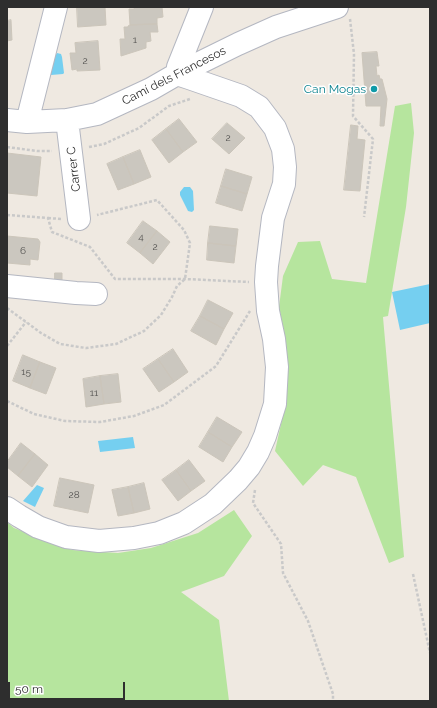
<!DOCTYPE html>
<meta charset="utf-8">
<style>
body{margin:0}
#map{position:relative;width:437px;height:708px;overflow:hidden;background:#efe9e1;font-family:Raleway,sans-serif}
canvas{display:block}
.frame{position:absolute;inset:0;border:8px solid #2e2e2e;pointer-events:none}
.scale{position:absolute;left:8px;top:682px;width:117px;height:18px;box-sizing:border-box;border:2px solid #2e2e2e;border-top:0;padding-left:5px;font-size:12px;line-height:14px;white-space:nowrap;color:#2e2e2e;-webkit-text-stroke:3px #fff;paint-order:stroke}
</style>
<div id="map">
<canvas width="437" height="708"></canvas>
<div class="frame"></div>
<div class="scale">50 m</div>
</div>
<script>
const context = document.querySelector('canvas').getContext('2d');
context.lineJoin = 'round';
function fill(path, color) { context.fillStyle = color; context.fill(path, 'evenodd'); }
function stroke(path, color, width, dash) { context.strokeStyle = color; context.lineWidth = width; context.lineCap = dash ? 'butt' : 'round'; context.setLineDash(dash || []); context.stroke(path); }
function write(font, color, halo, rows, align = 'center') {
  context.font = font + ' Raleway,sans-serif'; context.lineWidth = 3; context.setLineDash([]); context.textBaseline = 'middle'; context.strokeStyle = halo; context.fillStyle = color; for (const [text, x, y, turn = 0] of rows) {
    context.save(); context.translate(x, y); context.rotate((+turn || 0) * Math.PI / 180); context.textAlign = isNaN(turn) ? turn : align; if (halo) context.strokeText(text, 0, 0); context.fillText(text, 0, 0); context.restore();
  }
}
const green = new Path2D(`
 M411,103L414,133L406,207L388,316L383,317L404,557L389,563L356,477L323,465L303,486L275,451L283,415L287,374L286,342L279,307L283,276L298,242L320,241L332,279L366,283L395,106Z
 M234,510L252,536L224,576L181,592L219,620L229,701H7V522L14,528L72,550L118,553L151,548L198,533Z`);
const water = new Path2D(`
 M57,53L61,54L62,57L64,73L63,74L51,75L50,73L55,56Z
 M184,187H190L193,191L194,210L192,212L188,211L180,195V192Z
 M430,284V323L400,330L392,292Z
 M133,437L135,448L100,452L98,441Z
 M37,485L44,488L35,507L23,501Z`);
const building = new Path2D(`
 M77,7H105L106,25L78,27Z
 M134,7H162L163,17L157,18V24L130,25L129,9H134Z
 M11,20L12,40L7,41V21Z
 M157,24L158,32H150L151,41L146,42V48L121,56L120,39H125L124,27H128V26L130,25Z
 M98,41L100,70L77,71V69L72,70L70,53H76L75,43Z
 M377,52L379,66H376L377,76L379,75L380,79H382L387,99L384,126H380L381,106H366L362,53Z
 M179,119L197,142L183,152L166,129Z
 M227,123L245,138L229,154L212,139Z
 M351,125L358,126L357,139L365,140L360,191L344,190Z
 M166,129L183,152L169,163L152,140Z
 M140,150L151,177L134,184L123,157Z
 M7,153L41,157L37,196L7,193Z
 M123,157L134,184L118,190L107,164Z
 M226,169L252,177L247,194L221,186Z
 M221,186L247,194L242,211L216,203Z
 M143,221L157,231L140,253L127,243Z
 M210,226L238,229L236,246L208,243Z
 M157,231L170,242L153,264L140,253Z
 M7,236L38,239L40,242L38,260L30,259V265L7,263Z
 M208,243L236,246L234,263L207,260Z
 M55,273H62V280H55Z
 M208,300L233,313L224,329L200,316Z
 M200,316L224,329L216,345L191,331Z
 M173,349L188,372L174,382L158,359Z
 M23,355L40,362L30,388L13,381Z
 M158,359L174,382L159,392L143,369Z
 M40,362L56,368L46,394L30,388Z
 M118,374L121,402L104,404L100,376Z
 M100,376L104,404L86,407L83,379Z
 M217,417L242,432L232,447L208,432Z
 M208,432L232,447L223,462L199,447Z
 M21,443L35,454L18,476L7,467V462Z
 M35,454L48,465L32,487L18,476Z
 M189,460L205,481L191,491L176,470Z
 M176,470L191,491L178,501L162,480Z
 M60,478L94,485L88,513L54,506Z
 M144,483L150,509L134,513L128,487Z
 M128,487L134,513L118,516L112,490Z`);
const path = new Path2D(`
 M350,19L354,54L353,116L373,139L364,217
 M7,147L37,151H52
 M89,147L104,144L139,128L169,106L190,99
 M7,215L48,218L52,232L90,247L115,279H185L249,282
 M48,218L61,219
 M7,308L41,333L60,344L86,348L116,344L144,331L161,315L172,297L177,286L185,279L190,243L184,230L157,200L97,215
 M7,346L26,322
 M7,401L34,414L65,421L100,422L134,416L164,405L216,366L250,311
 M255,490L253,503L281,544L283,573L308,621L333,694V701
 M413,574L430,653`);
const minor = new Path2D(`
 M177,74L178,67L202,7
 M7,120L27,122L67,120L97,114L151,89L177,74L238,44L276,27L337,7
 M67,120L79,219
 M27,122L56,7
 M7,286L76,293L96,294
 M7,508L19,516L38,527L66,537L99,541L134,538L159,533L184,523L213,504L238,480L249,467L258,452L265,436L275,404L277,367L274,339L268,311L266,282L267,266L273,218L284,184L285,167L283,149L275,128L259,107L241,96L189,78L177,74`);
const markers = [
 [374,89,4,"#0f9aa8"]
];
const numberNames = [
 ["1",135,40],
 ["2",85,61],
 ["2",228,138],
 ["4",141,237],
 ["2",155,247],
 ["6",23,251],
 ["15",26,372],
 ["11",94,393],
 ["28",74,495]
];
const streetNames = [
 ["Camí dels Francesos",174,76,-27],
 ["Carrer C",74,169,-97]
];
const cultureNames = [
 ["Can Mogas",366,89]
];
fill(green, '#b6e59e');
fill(water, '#75cff0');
fill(building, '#cbc7bf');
stroke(building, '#cbc5ba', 1);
stroke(minor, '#b4b7c1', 24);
stroke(path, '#c9c9c9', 2.5, [3, 2]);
stroke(minor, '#fff', 22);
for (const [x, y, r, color] of markers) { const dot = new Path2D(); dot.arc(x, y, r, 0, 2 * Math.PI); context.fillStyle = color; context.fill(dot); stroke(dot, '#fff', 1.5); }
write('10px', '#555452', null, numberNames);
write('12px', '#2e2e2e', '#fff', streetNames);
write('12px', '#0d838f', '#fff', cultureNames, 'right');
</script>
